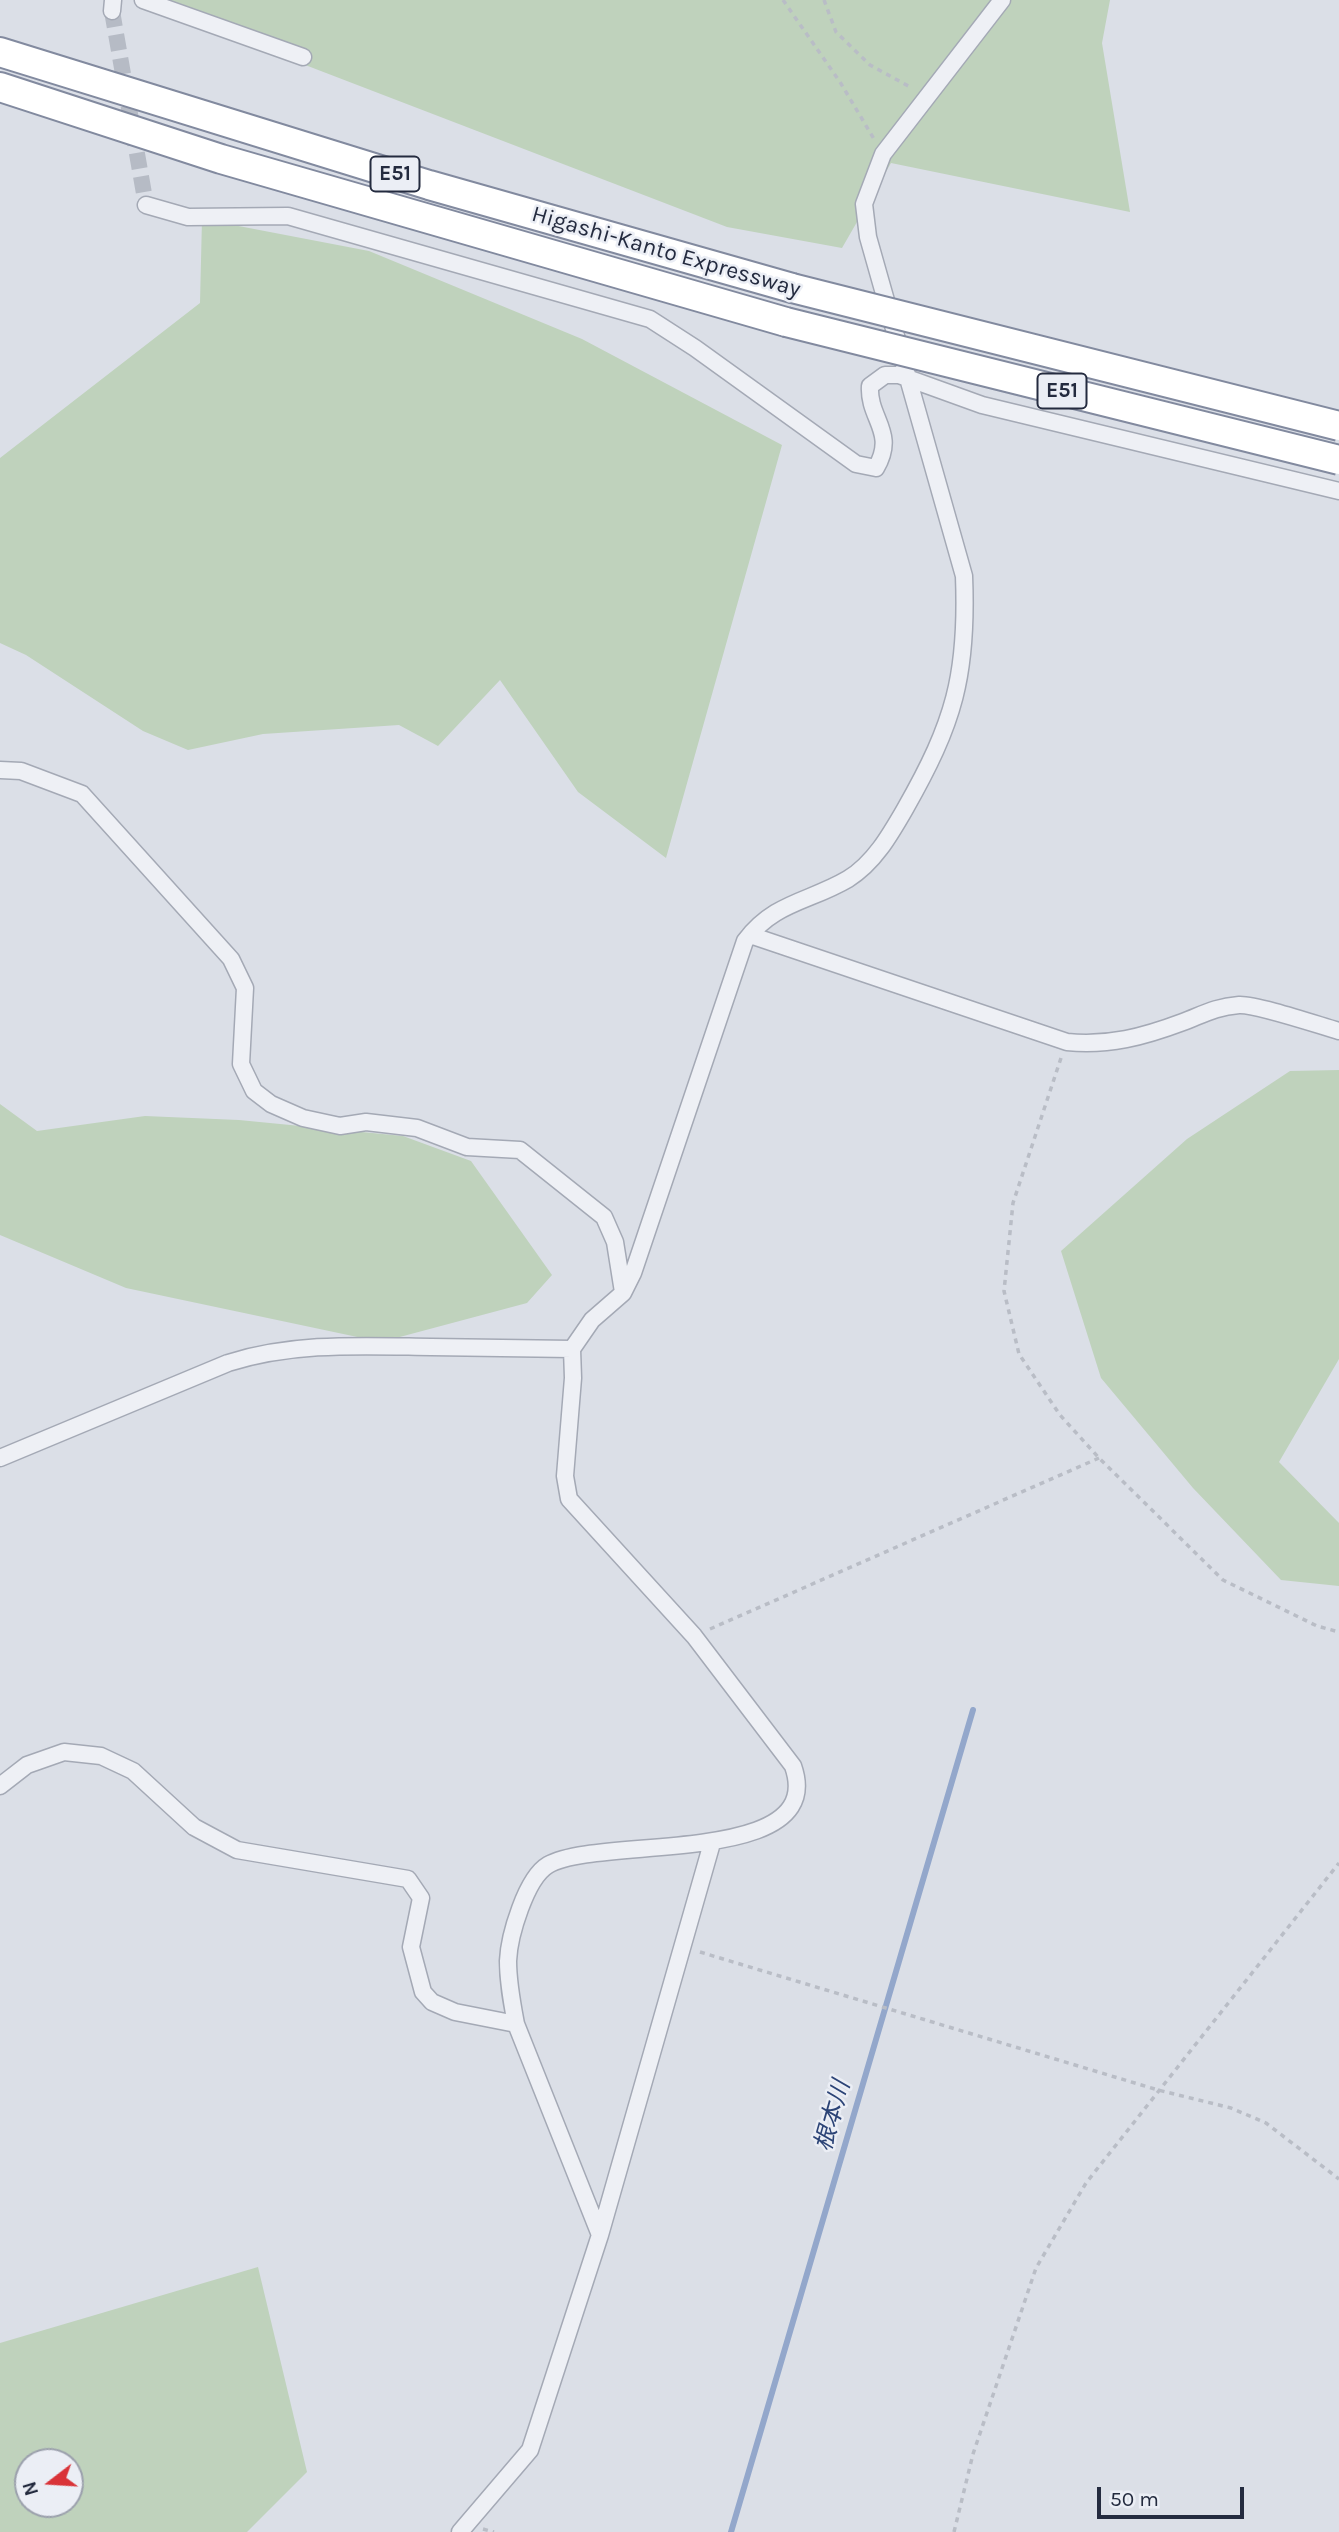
<!DOCTYPE html>
<meta charset="utf-8">
<style>
body{margin:0}
#map{position:relative;width:1339px;height:2532px;overflow:hidden;background:#dbdfe7;font-family:Karla,sans-serif}
canvas{display:block}
.north{position:absolute;left:14px;top:2448px;width:70px;height:70px;box-sizing:border-box;background:#ebeef5;border:2px solid #9ba0ac;border-radius:50%;rotate:253deg;font-size:19px;font-weight:700;line-height:28px;text-align:center;color:#242b3f}
.north::after{content:'';display:block;margin:auto;width:24px;height:32px;background:#d93338;clip-path:polygon(50% 0,100% 100%,50% 72%,0 100%)}
.scale{position:absolute;left:1097px;top:2487px;width:147px;height:32px;box-sizing:border-box;border:4px solid #242b3f;border-top:0;padding-left:9px;font-size:21px;line-height:24px;white-space:nowrap;color:#242b3f;-webkit-text-stroke:5px #ebeef5;paint-order:stroke}
</style>
<div id="map">
<canvas width="1339" height="2532"></canvas>
<div class="north">N</div>
<div class="scale">50 m</div>
</div>
<script>
const context = document.querySelector('canvas').getContext('2d');
context.lineJoin = 'round';
function fill(path, color) { context.fillStyle = color; context.fill(path, 'evenodd'); }
function stroke(path, color, width, dash) { context.strokeStyle = color; context.lineWidth = width; context.lineCap = dash ? 'butt' : 'round'; context.setLineDash(dash || []); context.stroke(path); }
function write(font, color, halo, rows, align = 'center') {
  context.font = font + ' Karla,"Noto Sans JP",sans-serif'; context.lineWidth = 5; context.setLineDash([]); context.textBaseline = 'middle'; context.strokeStyle = halo; context.fillStyle = color; for (const [text, x, y, turn = 0] of rows) {
    context.save(); context.translate(x, y); context.rotate((+turn || 0) * Math.PI / 180); context.textAlign = isNaN(turn) ? turn : align; if (halo) context.strokeText(text, 0, 0); context.fillText(text, 0, 0); context.restore();
  }
}
const green = new Path2D(`
 M136,0H1110L1102,43L1130,212L891,163L842,248L727,227Z
 M202,219L369,251L582,339L782,445L666,858L578,792L500,680L438,746L399,725L263,734L188,750L143,731L26,655L0,643V458L200,303Z
 M1339,1070V1359L1279,1462L1339,1523V1586L1281,1580L1193,1488L1101,1378L1061,1251L1187,1139L1290,1071Z
 M0,1104L37,1131L145,1116L239,1120L403,1136L471,1161L552,1275L527,1303L381,1342L126,1288L0,1235Z
 M258,2267L307,2472L247,2532H0V2343ZM28,2462H70V2504H28Z`);
const stream = new Path2D(`
 M731,2532L973,1710`);
const streetTunnel = new Path2D(`
 M112,11L146,205`);
const path = new Path2D(`
 M783,0L840,82L874,139
 M824,0L836,32L870,65L912,88
 M1061,1058L1013,1203L1004,1291L1019,1354L1060,1415L1099,1458L1223,1580L1317,1626L1339,1632
 M710,1629L1099,1458
 M700,1952L1158,2090L1231,2108L1266,2123L1339,2179
 M483,2529L494,2532
 M954,2532L973,2454L1036,2268L1086,2183L1339,1863`);
const street = new Path2D(`
 M143,0L303,57
 M112,11L113,0
 M146,205L188,217L288,216L650,319L695,348L856,464L876,468C897,432 868,419 870,386L885,375H899L982,405L1339,491
 M0,770L21,771L82,794L231,959L245,988L241,1064L254,1091L271,1104L303,1118L340,1126L366,1122L417,1128L467,1147L520,1150L604,1217L615,1242L623,1292
 M750,935L1067,1042C1109,1046 1143,1037 1183,1022C1204,1014 1215,1007 1239,1005C1256,1004 1318,1025 1339,1031
 M0,1458L228,1363C294,1342 362,1346 431,1347C478,1348 525,1348 572,1349
 M0,1786L27,1765L64,1752L101,1756L133,1771L194,1827L237,1850L408,1879L421,1898L411,1947L423,1992L432,2002L455,2012L516,2024
 M600,2235L516,2024C512,2003 508,1983 508,1961C509,1936 526,1878 548,1865C599,1835 829,1868 793,1766L694,1636L569,1499L565,1476L573,1378L572,1349L592,1320L623,1293L633,1273L745,941C774,902 809,902 848,879C874,863 890,835 905,809C954,723 968,675 964,576L868,237L864,204L883,154L1002,0
 M460,2532L530,2450L600,2235L712,1843`);
const highway = new Path2D(`
 M0,52L429,185L792,288
 M0,87L221,159L786,322`);
const highwayBridge = new Path2D(`
 M792,288L1339,426
 M786,322L1339,460`);
const shields = [
 [395,174,49],
 [1062,391,49]
];
const shieldNames = [
 ["E51",395,174],
 ["E51",1062,391]
];
const streetNames = [
 ["Higashi-Kanto Expressway",666,252,16]
];
const waterNames = [
 ["根本川",833,2116,-74]
];
fill(green, '#bfd2bc');
stroke(stream, '#93a7cb', 6);
stroke(streetTunnel, '#b6bbc5', 16, [16, 8]);
stroke(street, '#a4a9b5', 19);
stroke(highway, '#828a9f', 32);
stroke(path, '#b9bdc6', 3.5, [5, 5]);
stroke(street, '#eef0f5', 16);
stroke(highway, '#fff', 28);
stroke(highwayBridge, '#828a9f', 32, []);
stroke(highwayBridge, '#fff', 28);
for (const [x, y, w] of shields) { const box = new Path2D(); box.roundRect(x - w / 2, y - 17.5, w, 35, 5); context.fillStyle = '#ebeef5'; context.fill(box); stroke(box, '#242b3f', 2); }
write('bold 21px', '#242b3f', null, shieldNames);
write('23px', '#242b3f', '#ebeef5', streetNames);
write('italic 24px', '#2b4376', '#ebeef5', waterNames);
</script>
